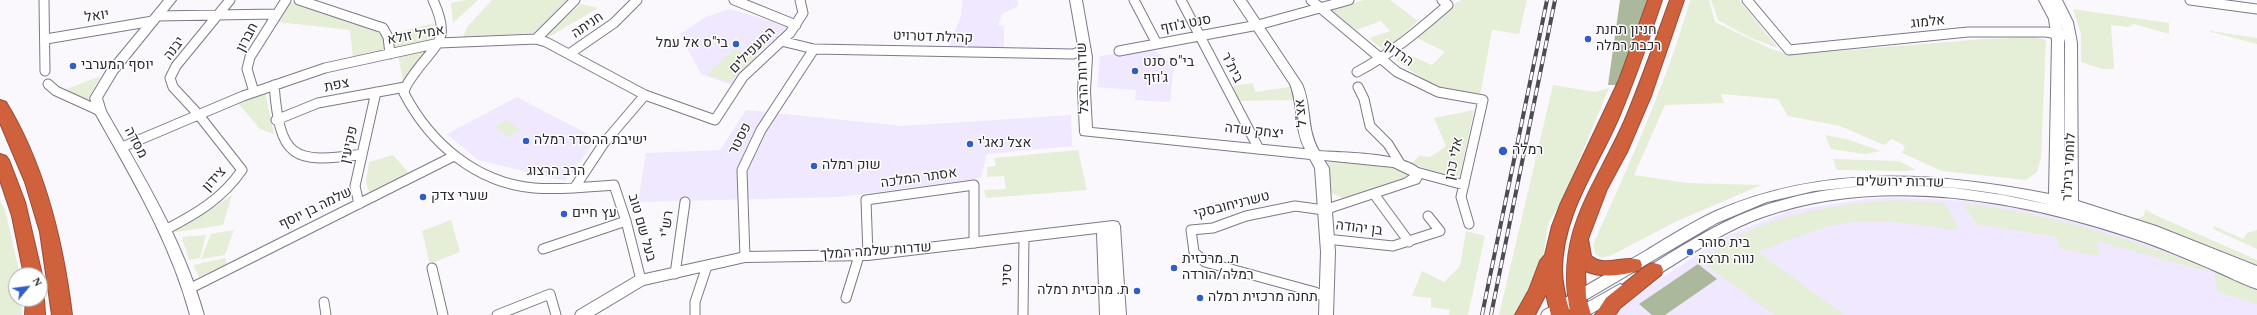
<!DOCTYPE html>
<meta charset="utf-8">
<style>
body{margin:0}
#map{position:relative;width:2257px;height:315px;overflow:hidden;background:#faf8fc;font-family:Georgia,serif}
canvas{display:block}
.north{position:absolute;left:8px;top:267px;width:40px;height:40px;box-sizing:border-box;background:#fff;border:1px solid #aaa9ac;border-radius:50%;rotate:61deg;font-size:11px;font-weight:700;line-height:16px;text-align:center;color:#2b2930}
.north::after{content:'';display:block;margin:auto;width:14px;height:18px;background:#325ccc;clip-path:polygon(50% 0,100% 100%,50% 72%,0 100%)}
</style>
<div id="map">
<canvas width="2257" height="315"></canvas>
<div class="north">N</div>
</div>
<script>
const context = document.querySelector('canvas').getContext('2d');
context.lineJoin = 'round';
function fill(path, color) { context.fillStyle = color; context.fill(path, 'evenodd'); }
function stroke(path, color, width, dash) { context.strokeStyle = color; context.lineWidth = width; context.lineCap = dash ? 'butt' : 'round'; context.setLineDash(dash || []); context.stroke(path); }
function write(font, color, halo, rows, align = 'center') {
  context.font = font + ' Georgia,Heebo,serif'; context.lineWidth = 3; context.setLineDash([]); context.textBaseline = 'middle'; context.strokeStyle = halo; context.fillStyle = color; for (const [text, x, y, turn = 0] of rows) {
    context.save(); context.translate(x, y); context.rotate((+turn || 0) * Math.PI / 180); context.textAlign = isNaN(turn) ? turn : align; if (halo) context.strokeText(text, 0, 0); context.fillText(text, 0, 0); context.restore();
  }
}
const built = new Path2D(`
 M962,0H1018V6L1002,14L998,25L1004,26V47L948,49L961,16Z
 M730,9L791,27L757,54L732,85L701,74L680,34L706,17Z
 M1153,49L1174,65L1170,102L1135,100L1136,90L1097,87L1100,56Z
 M517,97L597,139L565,181L478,160L447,134Z
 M746,110L902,126L1071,115L1072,146L987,154L981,178L840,197L638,202L646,153L720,150Z
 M1895,197L1968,201L2017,208L2074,220L2147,243L2257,285V315H1617L1618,312L1650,286L1722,238L1788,211L1865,199Z`);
const green = new Path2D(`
 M465,0H478L453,23L451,3Z
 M492,0H567L534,33L463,37L467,27Z
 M1364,0H1390L1418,21L1384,51L1369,38L1390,31L1381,21L1356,30L1332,10Z
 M1462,0H1527L1519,34L1492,30L1480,96L1441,88L1427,82L1396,60L1405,53L1432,65L1445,52L1417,38L1457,2Z
 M1690,0H1709L1715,22L1769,48L1790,55L1984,39L2035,37L2046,40L2041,158L2037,172L2026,180L1942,171L1902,153L1905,146L1892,139L1884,145L1840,126L1788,116L1778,99L1721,94L1724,103L1665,105L1634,175L1687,183L1761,185L1675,222L1612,255L1601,258L1595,253L1593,245C1629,164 1666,85 1690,0Z
 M1711,0H1739L1778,48L1751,38L1718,20Z
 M290,1L376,30L383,36L384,52L353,57L350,30L278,22Z
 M581,4L598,8L551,36L546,34Z
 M2073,9L2169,23V34L2134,24L2128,27L2111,25L2114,69H2102L2081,62V34Z
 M434,23L436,33L432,43L394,51L395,33Z
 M2204,30L2257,38V44Z
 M428,49L403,81L398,55Z
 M734,49L757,56L730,82L707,75Z
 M101,76L87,100L64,90Z
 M1253,83L1255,92L1289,87L1295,100L1239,101L1233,86Z
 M1553,85L1595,92L1609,88L1564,196L1548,224L1543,257L1517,315H1499Z
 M265,92L274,134L260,129L237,102Z
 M1474,110L1460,175C1446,181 1426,168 1412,163L1419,156L1430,157L1446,146L1434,118Z
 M506,120L520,130L508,137L495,126Z
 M1825,135L1846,139L1881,151L1865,154L1831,149Z
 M1078,150L1087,190L986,198L984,190L1006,189L1004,176L987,177V167L996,166L994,158Z
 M393,155L410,174L370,193L366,183L369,162Z
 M1327,158L1394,167L1409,174L1399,182L1343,198L1331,193Z
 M1833,159L1899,161L1916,170L1905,171L1837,170Z
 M232,195L223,225L176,232L174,228L213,208Z
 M1896,200L1945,203L1959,230C1926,227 1885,218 1852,222C1820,226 1788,240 1758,252L1844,315H1775L1700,261C1713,253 1725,244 1739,236C1782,212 1847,203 1896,200Z
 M0,201L5,210L18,266L19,275H16V299H21L22,315H0Z
 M1963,204C2049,212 2125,239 2205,266V271L2097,241L2100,257L2060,248L2057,237L1976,224Z
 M2145,209L2155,215L2257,260V269L2133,219L2144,216Z
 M451,220L460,252L430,264L422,231Z
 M2214,226L2243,239L2247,233L2257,230V249L2213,229Z
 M234,230L225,255L201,259L211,234Z
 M1466,231L1485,236L1468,315H1449L1450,310L1431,307V298L1412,296L1422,271L1444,282L1460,266Z
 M206,235L200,258L189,260L182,237Z
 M225,258L227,264L199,277L193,265Z
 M2214,270L2257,287V304L2218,292Z`);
const forest = new Path2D(`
 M1620,0H1649L1618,85H1608Z
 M1698,264L1717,279L1665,315H1652L1639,304Z`);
const street = new Path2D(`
 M44,0L45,71
 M299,0L383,28L388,37L390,54
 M433,0C452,41 436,43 414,74C410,80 405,85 404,93C430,143 476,183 534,188C561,190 588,187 614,185L626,221L641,280
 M734,0L796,25
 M1134,0L1157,44
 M1181,0L1259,149
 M1311,0L1397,72L1438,92L1483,100L1461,197L1469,224
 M1747,0L1789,50L1968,32H2046L2063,35
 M2190,0L2257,9
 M157,16L276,14
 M46,39L153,21
 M536,39L575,0
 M781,41L814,49L1073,54L1085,50
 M1119,51L1258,25L1349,0
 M569,54L614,23L637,0
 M1357,72C1391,54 1419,30 1448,5L1442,0
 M48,84L56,91L100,111
 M274,85C280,157 291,165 362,154
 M1358,87L1364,99L1370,126L1388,144L1401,165
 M254,92L247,69L250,57L286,0
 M276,120L318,103L405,87
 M120,148L243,96L325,68L439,43L536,39L546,42L645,95L715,120L743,77L790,33L803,13L800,0
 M1416,172L1464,185
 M575,187L604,143L645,95
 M1374,194L1409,242
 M359,204L355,186L376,92
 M1324,210L1295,206L1246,216L1213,228L1191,230L1194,252L1205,262L1315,292L1328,299
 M165,230C196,214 222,199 242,170L198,114L173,87L170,78L176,66L230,0
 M1326,239L1393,246L1440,231L1428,216
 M543,249L626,221
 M868,255L866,200L974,185V243
 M745,257L742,170L761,130L814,49
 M432,268L443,315
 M675,274L685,202
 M191,288L454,156
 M846,298L859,256
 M324,302L326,315
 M497,315L550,294L556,315
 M695,315V302L707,266
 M1023,315L1024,237`);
const secondary = new Path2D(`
 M164,0H176L117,73L102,98L106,111C144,177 183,241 204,315H190C170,241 131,177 94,111L90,98L108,68Z
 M1070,0H1082L1092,57L1090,91L1092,128L1305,149C1294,129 1299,106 1290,84L1234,0H1246L1302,84C1312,107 1306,129 1319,151C1343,153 1411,152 1424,174L1419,183L1332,212L1335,252L1333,315H1319L1321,252L1315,168L1310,159L1081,135L1080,132L1078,91L1080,57ZM1324,160L1393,167L1410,175L1404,179L1331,203L1329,168Z
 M2039,0H2062L2073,22L2077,43L2078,201L2156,226L2257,266V289C2242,284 2227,276 2213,270C2185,258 2158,246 2129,237C2014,199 1880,176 1763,217C1723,231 1687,257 1651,279L1646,281L1641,279L1639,275L1641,271C1677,249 1713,225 1752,210C1845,174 1957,181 2051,205L2003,195L1955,188L1907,185L1860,186L1814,191L1767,202L1717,223L1560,315H1541L1543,311C1578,290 1613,270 1647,250C1670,236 1692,222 1716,211C1823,164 1938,172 2049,194L2052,40L2049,19ZM2061,22L2065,43L2064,198V40Z
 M1113,221L1118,222L1120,226L1126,315H1100L1097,233L868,260L745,262L644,285L594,315H575L577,311L636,276L745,252L868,250Z
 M1620,284L1625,286L1627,290L1625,294L1589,315H1570L1572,311Z`);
const highway = new Path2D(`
 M1648,0H1662C1649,39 1635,79 1619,117C1598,166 1562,215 1562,270C1562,286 1566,300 1571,315H1551L1546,294L1535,315H1515L1529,290L1540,261L1545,255L1552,226L1560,205L1619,80Z
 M1670,0H1684L1651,96L1627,152L1607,189L1588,239L1591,256C1605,268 1623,255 1640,260L1642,265L1640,270C1622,276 1603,278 1585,271L1586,297L1591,315H1571C1554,233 1593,191 1624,122C1641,82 1655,41 1670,0Z
 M0,100L6,102C45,166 63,241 72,315H52L40,232L25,182L0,123Z
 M0,154L6,156L9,160L25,202L42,275L40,279V275H24L12,216L0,180Z
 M1654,263L1661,265L1663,270L1661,275L1620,308L1615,315H1595L1606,298L1647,265Z
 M40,293L44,299L45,315H25L26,299H40Z`);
const rail = new Path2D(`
 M1482,315L1547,0
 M1491,315L1555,0`);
const markers = [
 [1588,39,4,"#325ccc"],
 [736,44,4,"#325ccc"],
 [73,66,4,"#325ccc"],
 [1135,71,4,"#325ccc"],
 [526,141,4,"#325ccc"],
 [970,144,4,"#325ccc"],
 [1503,151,5,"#325ccc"],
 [814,166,4,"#325ccc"],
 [423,197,4,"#325ccc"],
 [564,214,4,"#325ccc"],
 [1690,252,4,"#325ccc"],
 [1174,268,4,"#325ccc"],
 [1137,291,4,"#325ccc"],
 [1200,298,4,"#325ccc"]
];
const streetNames = [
 ["יואל",97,17,-9],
 ["אלמוג",1928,23,-6],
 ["סנט ג'וזף",1186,25,-11],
 ["חניתה",588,26,-34],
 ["אמיל זולא",416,36,-10],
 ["חברון",248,38,-62],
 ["קהילת דטרויט",933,38,2],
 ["יבנה",175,49,-53],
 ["המעפילים",753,51,-45],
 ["הרדוף",1397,54,36],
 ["בית\"ר",1231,68,63],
 ["שדרות הרצל",1084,78,-92],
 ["צפת",337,86,-12],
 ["אצ\"ל",1302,113,-96],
 ["יצחק שדה",1254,132,6],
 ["פסטר",741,139,-63],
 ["מסדה",135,143,62],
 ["פקיעין",350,145,-77],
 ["אלי כהן",1455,159,-78],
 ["לוחמי בית\"ר",2070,167,-87],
 ["הרב הרצוג",556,172],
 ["אסתר המלכה",919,179,-8],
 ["צידון",215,180,-48],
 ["שדרות ירושלים",1900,183,1],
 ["טשרניחובסקי",1232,206,-14],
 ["שלמה בן יוסף",316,209,-26],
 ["רש\"י",668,224,-82],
 ["בעל שם טוב",641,228,74],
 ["בן יהודה",1359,229,7],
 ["שדרות שלמה המלך",876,252,-4],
 ["סיני",1008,275,-88]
];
const poiNames = [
 ["חניון תחנת",1596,31],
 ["רכבת רמלה",1596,47],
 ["בי\"ס אל עמל",728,44,"right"],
 ["בי\"ס סנט",1143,63],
 ["ג'וזף",1143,79],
 ["יוסף המערבי",81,66],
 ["ישיבת ההסדר רמלה",534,141],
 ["אצל נאג'י",978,144],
 ["רמלה",1512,151],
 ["שוק רמלה",822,166],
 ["שערי צדק",431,197],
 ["עץ חיים",572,214],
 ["בית סוהר",1698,244],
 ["נווה תרצה",1698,260],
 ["ת. מרכזית",1182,260],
 ["רמלה/הורדה",1182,276],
 ["ת. מרכזית רמלה",1129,291,"right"],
 ["תחנה מרכזית רמלה",1208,298]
];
fill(built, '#efe8fe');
fill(green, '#e5eed7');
fill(forest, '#acb89b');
stroke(street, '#7e788a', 11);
stroke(secondary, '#7e788a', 2);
stroke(highway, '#964d38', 2);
stroke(street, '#fff', 9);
fill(secondary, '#fff');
fill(highway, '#d0613d');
stroke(rail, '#4e4c52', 4);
stroke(rail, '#fff', 2.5, [8]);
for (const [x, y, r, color] of markers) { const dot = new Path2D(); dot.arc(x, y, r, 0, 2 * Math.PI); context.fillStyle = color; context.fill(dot); stroke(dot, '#fff', 1.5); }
write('14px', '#2b2930', '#fff', streetNames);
write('14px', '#2b2930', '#fff', poiNames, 'left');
</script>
